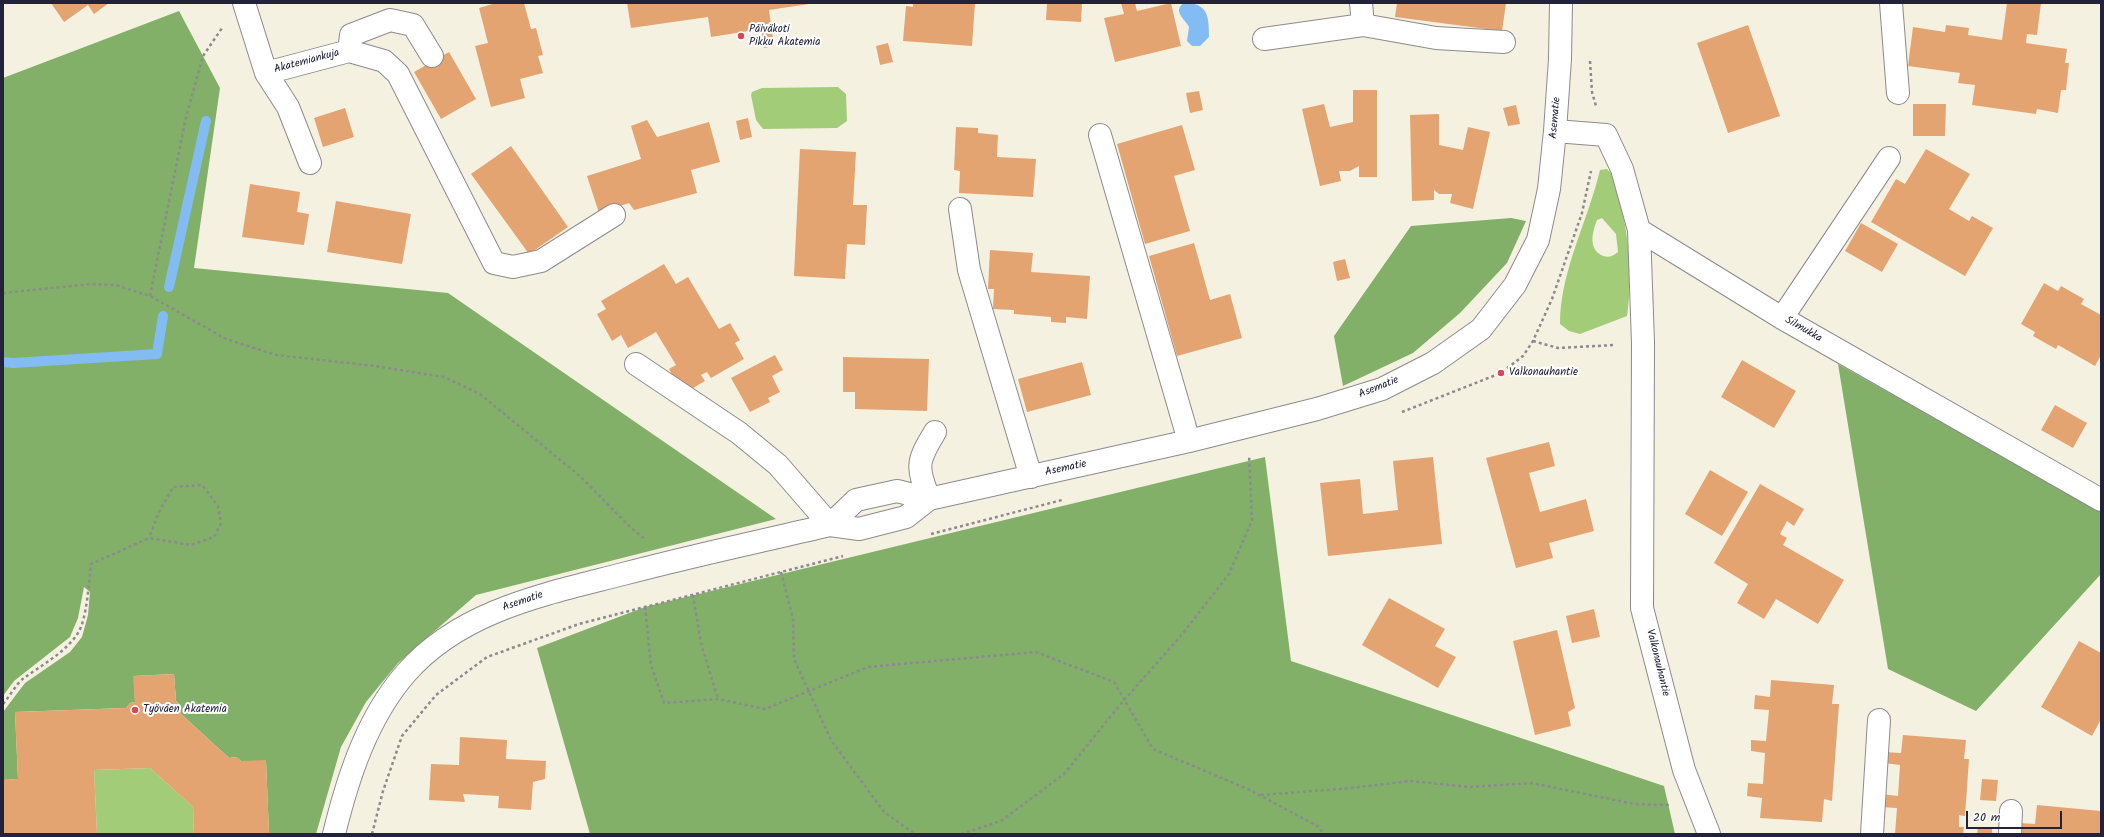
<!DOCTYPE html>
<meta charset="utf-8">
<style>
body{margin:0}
#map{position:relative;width:2104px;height:837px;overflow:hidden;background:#f5f1e0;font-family:Kalam,sans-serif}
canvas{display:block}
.frame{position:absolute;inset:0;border:4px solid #22223b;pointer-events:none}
.scale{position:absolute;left:1966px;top:811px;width:96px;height:18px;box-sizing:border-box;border:2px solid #22223b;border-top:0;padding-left:5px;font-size:12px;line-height:14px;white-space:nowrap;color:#22223b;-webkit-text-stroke:3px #fff;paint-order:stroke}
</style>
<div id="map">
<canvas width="2104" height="837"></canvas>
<div class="frame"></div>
<div class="scale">20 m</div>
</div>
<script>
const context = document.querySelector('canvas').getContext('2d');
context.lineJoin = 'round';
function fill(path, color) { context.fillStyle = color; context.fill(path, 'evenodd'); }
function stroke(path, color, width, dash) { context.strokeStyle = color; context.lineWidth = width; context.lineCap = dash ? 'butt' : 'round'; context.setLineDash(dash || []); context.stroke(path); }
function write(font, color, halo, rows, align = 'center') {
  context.font = font + ' Kalam,sans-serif'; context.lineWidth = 4; context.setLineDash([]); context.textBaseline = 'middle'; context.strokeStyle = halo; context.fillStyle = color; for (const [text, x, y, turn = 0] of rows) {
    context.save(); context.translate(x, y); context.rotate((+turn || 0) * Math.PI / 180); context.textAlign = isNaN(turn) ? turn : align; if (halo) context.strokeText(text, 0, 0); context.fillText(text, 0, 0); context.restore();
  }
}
const green = new Path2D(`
 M838,87L846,94L847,121L837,128L763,129L756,120L751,95L752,92L762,88Z
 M1607,169L1611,173C1627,215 1634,271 1627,316L1580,334L1569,331L1560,324C1560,271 1588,221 1600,170ZM1602,218L1616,234L1618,252C1613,256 1609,258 1603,256C1588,249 1592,233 1597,220Z
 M150,768L193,807L194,834H97L94,770Z`);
const forest = new Path2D(`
 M179,11L220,88L194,268L448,293L776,519L476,595L398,663L366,702L341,747L316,834H269L266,761H241L236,757L229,758L181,714L180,705L176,701L174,674L134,676L135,702L130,703L126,708L15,712L18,779L3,780V712L25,683L70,652L82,637L88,615L90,592L84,587L78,618L70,637L14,681L3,696V78Z
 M1511,218L1526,221L1507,263L1460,313L1413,353L1343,386L1334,336L1411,226Z
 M1838,364L2101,512V574L1976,711L1888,669Z
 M1265,457L1291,661L1664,786L1675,834H590L537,648L645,607Z`);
const water = new Path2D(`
 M1184,3C1208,3 1209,16 1209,37L1200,46H1192L1187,41L1189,27C1185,19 1172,11 1184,3Z`);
const stream = new Path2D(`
 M169,287L206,121
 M3,362L13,363L157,354L163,316`);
const building = new Path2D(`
 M51,3H109L94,14L88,5L64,22Z
 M496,3H524L531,29L536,28L543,55L538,56L543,73L520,79L525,98L491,107L475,46L488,43L479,8Z
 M627,3H809V4L769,10L774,46L764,48L761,29L711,37L708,17L631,28Z
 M913,3H975L972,46L903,41L906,6L913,7Z
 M1047,3H1082L1081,22L1046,20Z
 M1121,3H1135L1137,11L1171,3L1181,46L1115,62L1104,18L1124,14Z
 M1397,3H1506L1502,31L1395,17Z
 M2007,3H2041L2037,35L2027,34L2026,43L2067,49L2065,63H2069L2066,90H2061L2058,113L2037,109L2036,114L1972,105L1975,85L1958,83L1960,73L1908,66L1913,27L1945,32L1946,25L1969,28L1968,35L2002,40Z
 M1748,25L1780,116L1728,133L1697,43Z
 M888,43L893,62L880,65L876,46Z
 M449,52L476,99L441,119L414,72Z
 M1353,90H1377V177H1359V166L1350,171H1339L1341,181L1320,186L1302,109L1324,104L1330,127L1353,122Z
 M1199,91L1203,110L1190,113L1186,93Z
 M1913,104H1946L1945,136H1913Z
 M1516,105L1520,124L1508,126L1503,108Z
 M345,108L354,137L323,147L314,118Z
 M1439,114V145L1463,150L1468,127L1490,132L1473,209L1450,203L1452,194H1439L1434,190V200L1412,201L1410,115Z
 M748,118L752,137L740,140L736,121Z
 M647,120L657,137L709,122L720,162L691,170L697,193L634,210L629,203L599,213L587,176L641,159L631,126Z
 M1182,125L1195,170L1174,176L1190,231L1145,244L1117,144Z
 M956,127L978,128V133L998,135L997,157L1036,159L1033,197L959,193L960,171L954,170Z
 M511,146L568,227L529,254L471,174Z
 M800,149L856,152L853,205H867L865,245L847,244L845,279L794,276Z
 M1926,149L1970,174L1949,209L1969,221L1972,216L1993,228L1965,276L1871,222L1896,179L1905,184Z
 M250,184L300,192L297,212L309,214L304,245L242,237Z
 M336,201L411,214L402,264L327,252Z
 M1861,223L1898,244L1882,272L1845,251Z
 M1194,243L1210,300L1230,294L1242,338L1177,356L1149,256Z
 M990,250L1033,253L1031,272L1090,276L1087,319L1066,317V323L1051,322V317L1014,314V310L993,309L994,289H988Z
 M1345,259L1350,278L1337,281L1333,262Z
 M664,264L676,284L688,277L719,329L730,323L740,340L735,343L744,359L711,378L707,372L701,375L705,381L683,394L669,369L676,365L656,332L628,348L621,335L612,341L597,314L606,309L601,301Z
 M2044,283L2058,291L2061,286L2084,299L2081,304L2101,315V355L2095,366L2058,345L2056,349L2033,336L2035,332L2021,324Z
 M775,355L783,370L772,376L780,392L768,398L770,402L750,412L731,378Z
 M843,357L929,359L927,411L855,409V392H843Z
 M1742,360L1796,391L1774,428L1721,397Z
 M1082,362L1091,395L1027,412L1018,379Z
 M2055,405L2087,423L2073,448L2041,430Z
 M1549,442L1555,466L1529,473L1540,512L1586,499L1594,531L1549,543L1553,558L1516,568L1486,458Z
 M1433,457L1442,544L1328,556L1320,483L1360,479L1363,514L1398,510L1393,461Z
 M1710,470L1748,492L1722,536L1685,514Z
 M1760,484L1804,509L1794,526L1787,521L1780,534L1787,538L1783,545L1844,580L1818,624L1776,599L1764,619L1737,603L1748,584L1714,563Z
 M1389,598L1445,629L1435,646L1456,657L1438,688L1362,645Z
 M1594,609L1600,637L1572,643L1566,616Z
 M1557,630L1575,708L1568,712L1571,726L1535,735L1513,641Z
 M2079,641L2101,653V719L2092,736L2041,707Z
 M174,674L176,701L180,705L181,714L229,758L237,757L241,761L266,760L269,833L194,834L193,807L150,768L94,770L97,834H3V780L18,779L15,712L126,708L130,703L135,702L133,676Z
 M1771,680L1834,685L1832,704H1839L1832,801L1824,799L1822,822L1760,818L1762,798L1747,796L1748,783L1763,784L1765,753L1751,751V740L1766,741L1769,710L1754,709L1755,695L1770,697Z
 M1903,735L1966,740L1964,759H1969L1965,816L1959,815V827H1964L1963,834H1895L1897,808L1880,807L1881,794L1898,796L1900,765L1884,763V752L1901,753Z
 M460,737L507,740L506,759L546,761L545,779L533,782L531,810L498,808L499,796L463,794L465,802L429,800L431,764L459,765Z
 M1982,779L1998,780L1996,801L1980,800Z
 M2037,805L2101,811V834H2019L2020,823L2035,824Z
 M1978,827L1992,829V834H1977Z`);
const path = new Path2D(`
 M1590,61L1592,92L1596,106
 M3,293L90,284L116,285L150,296L226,339L276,355L375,366L444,377L480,394L581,477L630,527L646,540
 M150,296L186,117L203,56L222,28
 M1533,341L1558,348L1615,345
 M1402,412L1501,373L1523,356L1533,341L1552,299L1582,213L1591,171
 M931,534L1062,500
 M781,572L793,619L794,659L831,740L884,812L915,834
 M693,595L701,643L718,699
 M645,607L651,665L664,703L718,699L765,709L868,667L1036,652L1114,682L1153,749L1250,790L1319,827L1323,834
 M3,704C10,696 16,684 24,678C42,665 66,652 78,633C87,619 89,581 91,564L149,538L191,545L214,537L221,523L218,506L202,485L173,487L158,514L149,538
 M1261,795L1352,788L1410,781L1470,787L1532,783L1634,804L1669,805
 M372,834L383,791L402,736L436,695L487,657L579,624L843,556
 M961,834L1001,821L1064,774L1124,700L1180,637L1229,574L1252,520L1249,455`);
const minor = new Path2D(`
 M244,3L266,73L349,51L384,61L398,74L494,263L513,267L541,261L614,215
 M1891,3L1898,93
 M1363,25L1436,38L1504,42
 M1264,39L1363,25L1361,3
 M349,51L351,35L390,20L413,25L432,56
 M266,73L288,107L310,163
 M1555,131L1606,135L1622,169L1639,230L1782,318L2101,500
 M1100,135L1189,441
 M960,209L969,270L1031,477
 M1639,230L1643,343L1642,608L1684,770L1709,834
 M1782,318L1889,158
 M636,364L739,433L778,465L830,525
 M929,499C917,466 916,463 935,432
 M830,525L856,500L897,491L929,499
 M334,834C348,777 367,718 406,673C461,610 546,594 623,574C691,556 761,541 830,525L859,529L906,517L929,499L1189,441L1317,409L1382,389L1433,363L1481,329L1515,285L1538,240L1549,189L1555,131L1560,59L1561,3
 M1872,834L1879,720
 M2010,834L2011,811`);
const markers = [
 [741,36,4,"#d1495b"],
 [1501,373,4,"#d1495b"],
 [135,710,4,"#d1495b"]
];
const poiNames = [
 ["Päiväkoti",749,30],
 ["Pikku Akatemia",749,43],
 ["Valkonauhantie",1509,373],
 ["Työväen Akatemia",143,710]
];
const streetNames = [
 ["Akatemiankuja",307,62,-15],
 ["Asematie",1556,118,-85],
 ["Silmukka",1803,330,30],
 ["Asematie",1379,388,-22],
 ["Asematie",1066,469,-12],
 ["Asematie",523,602,-19],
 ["Valkonauhantie",1657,663,76]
];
fill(green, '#a3cc78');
fill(forest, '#82b068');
fill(water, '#83bbf3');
stroke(stream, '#83bbf3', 10);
fill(building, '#e3a471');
stroke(minor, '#8c8a8e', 24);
stroke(path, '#8c8a8e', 2.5, [3, 3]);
stroke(minor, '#fff', 22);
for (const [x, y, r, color] of markers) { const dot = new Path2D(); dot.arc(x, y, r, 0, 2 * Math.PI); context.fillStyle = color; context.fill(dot); stroke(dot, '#fff', 1.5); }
write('11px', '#22223b', '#fff', poiNames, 'left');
write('11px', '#22223b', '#fff', streetNames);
</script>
